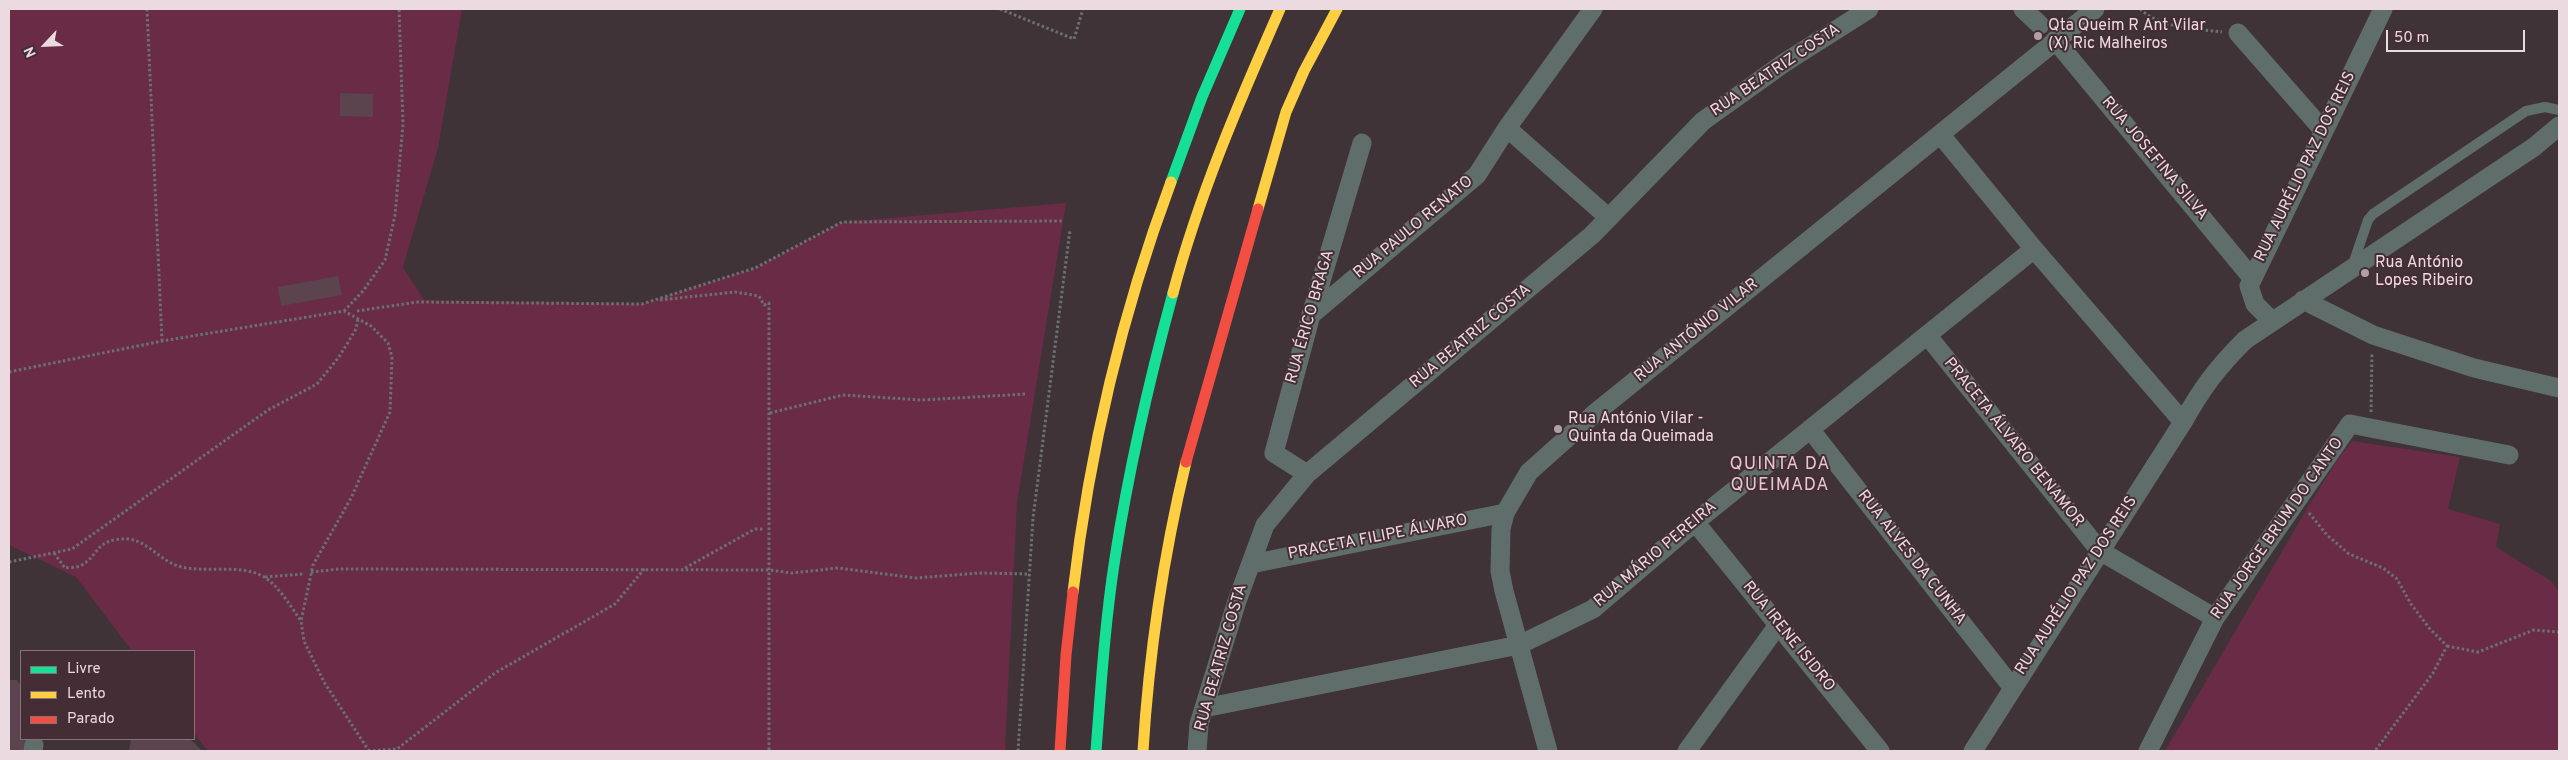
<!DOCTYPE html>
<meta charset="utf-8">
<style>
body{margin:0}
#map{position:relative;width:2568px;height:760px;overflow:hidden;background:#3f3337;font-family:Overpass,sans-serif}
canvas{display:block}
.frame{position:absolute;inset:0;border:10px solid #ebdadf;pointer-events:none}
.legend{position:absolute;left:20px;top:650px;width:175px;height:90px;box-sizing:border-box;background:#452d35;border:1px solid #877279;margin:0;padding:6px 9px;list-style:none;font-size:15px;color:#ebdadf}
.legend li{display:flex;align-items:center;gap:10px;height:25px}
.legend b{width:25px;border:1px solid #877279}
.north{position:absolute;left:20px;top:20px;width:50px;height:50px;-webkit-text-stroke:4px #452d35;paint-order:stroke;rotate:245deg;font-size:14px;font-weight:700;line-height:20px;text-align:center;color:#ebdadf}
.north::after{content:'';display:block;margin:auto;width:18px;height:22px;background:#ebdadf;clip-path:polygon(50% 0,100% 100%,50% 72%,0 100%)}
.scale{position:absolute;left:2386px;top:30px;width:139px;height:22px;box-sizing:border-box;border:2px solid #ebdadf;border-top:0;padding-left:6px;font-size:15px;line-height:18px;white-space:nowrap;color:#ebdadf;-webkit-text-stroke:4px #452d35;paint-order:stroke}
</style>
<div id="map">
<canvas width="2568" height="760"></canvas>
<div class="frame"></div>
<ul class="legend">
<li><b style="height:6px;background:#16e098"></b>Livre</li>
<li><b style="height:6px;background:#ffcf43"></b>Lento</li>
<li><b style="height:6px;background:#f24e42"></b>Parado</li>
</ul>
<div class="north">N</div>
<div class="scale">50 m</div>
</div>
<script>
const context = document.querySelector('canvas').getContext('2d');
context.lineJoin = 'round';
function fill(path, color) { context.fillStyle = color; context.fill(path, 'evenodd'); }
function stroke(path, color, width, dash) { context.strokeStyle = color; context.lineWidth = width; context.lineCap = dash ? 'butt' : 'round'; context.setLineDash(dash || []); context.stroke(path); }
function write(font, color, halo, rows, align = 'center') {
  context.font = font + ' Overpass,sans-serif'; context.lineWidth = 4; context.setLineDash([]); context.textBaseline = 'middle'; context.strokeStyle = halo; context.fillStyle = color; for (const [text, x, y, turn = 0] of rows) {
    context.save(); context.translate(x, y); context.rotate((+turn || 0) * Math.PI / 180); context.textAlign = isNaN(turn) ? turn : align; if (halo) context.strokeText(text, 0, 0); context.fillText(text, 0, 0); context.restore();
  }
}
const green = new Path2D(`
 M9,9H462L438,148L403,267L424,300L642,304L755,268L842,222L1066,203L1017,503L1005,751H208L194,733V651H132L76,577L9,545Z
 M2352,441L2460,457L2448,509L2500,524L2496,547L2551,581L2559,591V751H2165L2308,507L2337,460Z`);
const building = new Path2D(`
 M340,93L373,94V117L340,116Z
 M338,276L342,295L281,306L278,287Z
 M9,680H17L21,686V739H25V751H9Z
 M131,739H190L202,751H129Z`);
const path = new Path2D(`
 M147,9L162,341
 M1000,9L1074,39L1083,9
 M2140,9C2161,28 2195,29 2222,32
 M660,300L735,292L759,296L764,305L769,303V751
 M344,311L363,291L385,260L395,215L403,124L399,9
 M357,311L418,302L642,304L755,268L842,222L1063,221
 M9,372L162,341L344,311L371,326L388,343L392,357L390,412L351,498L313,565L301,621L304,641L324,682L369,751
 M2371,412L2372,353
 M770,413L843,395L922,400L1027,394
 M2309,513L2327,535L2349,554L2383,568L2397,579L2411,604L2430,629L2447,646L2433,673L2375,751
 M54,553L65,568C69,567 76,568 80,566C100,556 94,538 128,539C146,540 161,561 178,566C204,574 242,563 264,577C279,586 291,607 301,621
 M9,562L72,549L268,410L317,384L339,357L356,329L358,319
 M685,568L755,529H764
 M311,572L339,569L769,570L792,573L838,568L916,578L979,573L1029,574
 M265,577L303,574
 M2447,646L2478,652L2534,630L2559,632
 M368,751L397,749L495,673L615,604L645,568
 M1018,751L1033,518L1070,230`);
const lane = new Path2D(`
 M2352,267L2368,220L2373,214L2526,111L2545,107L2559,110`);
const street = new Path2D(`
 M2023,9L2040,25
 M2238,33L2323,130
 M2055,40L2252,278
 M1507,128L1609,218
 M1940,134L2034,249L2183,422
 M2303,300L2373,335L2474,368L2559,388
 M1311,315L1477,175L1507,128L1593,9
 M2272,321L2255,304L2249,286L2383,9
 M1927,335L2100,551L2215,618
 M1810,429L2012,687
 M1307,474L1274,453L1311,315L1362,143
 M1695,522L1880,751
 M1251,564L1505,513
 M1204,708L1519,645L1593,609L1695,522L2034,249
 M33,751L34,745
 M1197,751L1199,724L1237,601L1265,525L1307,474L1592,235L1703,121L1784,63L1869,9
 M1548,751L1504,591L1500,571L1501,529L1505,513L1529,472L1594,414L2095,9
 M1687,751L1778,625
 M1973,751L2183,422C2202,388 2217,368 2245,340L2534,147L2559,126
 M2148,751L2215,618L2350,424L2509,455`);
const fast = new Path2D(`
 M1171,182L1202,97L1240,9
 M1096,751C1101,686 1105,622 1115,558C1129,468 1149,381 1173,293`);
const slow = new Path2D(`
 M1258,209L1286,112L1304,71L1337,9
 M1173,293C1199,195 1239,102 1280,9
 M1073,592C1089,454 1122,313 1171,182
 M1143,751C1149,653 1163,558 1186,462`);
const jam = new Path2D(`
 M1186,462L1258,209
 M1060,751L1066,655L1073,592`);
const markers = [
 [2038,36,5,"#afa0a4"],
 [2365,273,5,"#afa0a4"],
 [1558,429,5,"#afa0a4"]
];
const poiNames = [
 ["Qta Queim R Ant Vilar",2048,27],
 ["(X) Ric Malheiros",2048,45],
 ["Rua António",2375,264],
 ["Lopes Ribeiro",2375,282],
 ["Rua António Vilar -",1568,420],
 ["Quinta da Queimada",1568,438]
];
const streetNames = [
 ["RUA BEATRIZ COSTA",1776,71,-34],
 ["RUA JOSEFINA SILVA",2154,159,50],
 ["RUA AURÉLIO PAZ DOS REIS",2306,167,-64],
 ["RUA PAULO RENATO",1414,228,-40],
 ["RUA ÉRICO BRAGA",1311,317,-74],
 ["RUA ANTÓNIO VILAR",1697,331,-39],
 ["RUA BEATRIZ COSTA",1471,337,-40],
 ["PRACETA ÁLVARO BENAMOR",2013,443,51],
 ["RUA JORGE BRUM DO CANTO",2278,529,-55],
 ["PRACETA FILIPE ÁLVARO",1378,538,-11],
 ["RUA MÁRIO PEREIRA",1656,555,-40],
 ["RUA ALVES DA CUNHA",1911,558,52],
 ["RUA AURÉLIO PAZ DOS REIS",2077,586,-57],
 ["RUA IRENE ISIDRO",1788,637,51],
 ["RUA BEATRIZ COSTA",1222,658,-74]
];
const neighbourhoodNames = [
 ["QUINTA DA",1780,465],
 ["QUEIMADA",1780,486]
];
fill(green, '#692b45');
fill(building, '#5b444d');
stroke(path, '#6b7170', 3, [2.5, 2.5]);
stroke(lane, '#606e6b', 10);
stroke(street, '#606e6b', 19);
stroke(fast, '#16e098', 11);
stroke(slow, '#ffcf43', 11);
stroke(jam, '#f24e42', 11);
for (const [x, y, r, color] of markers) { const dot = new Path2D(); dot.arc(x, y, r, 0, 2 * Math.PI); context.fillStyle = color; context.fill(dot); stroke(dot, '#452d35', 2); }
write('16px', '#ebdadf', '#452d35', poiNames, 'left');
write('16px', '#ebdadf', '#452d35', streetNames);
context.letterSpacing = '1px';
write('18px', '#e6c7d1', '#452d35', neighbourhoodNames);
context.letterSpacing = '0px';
</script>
